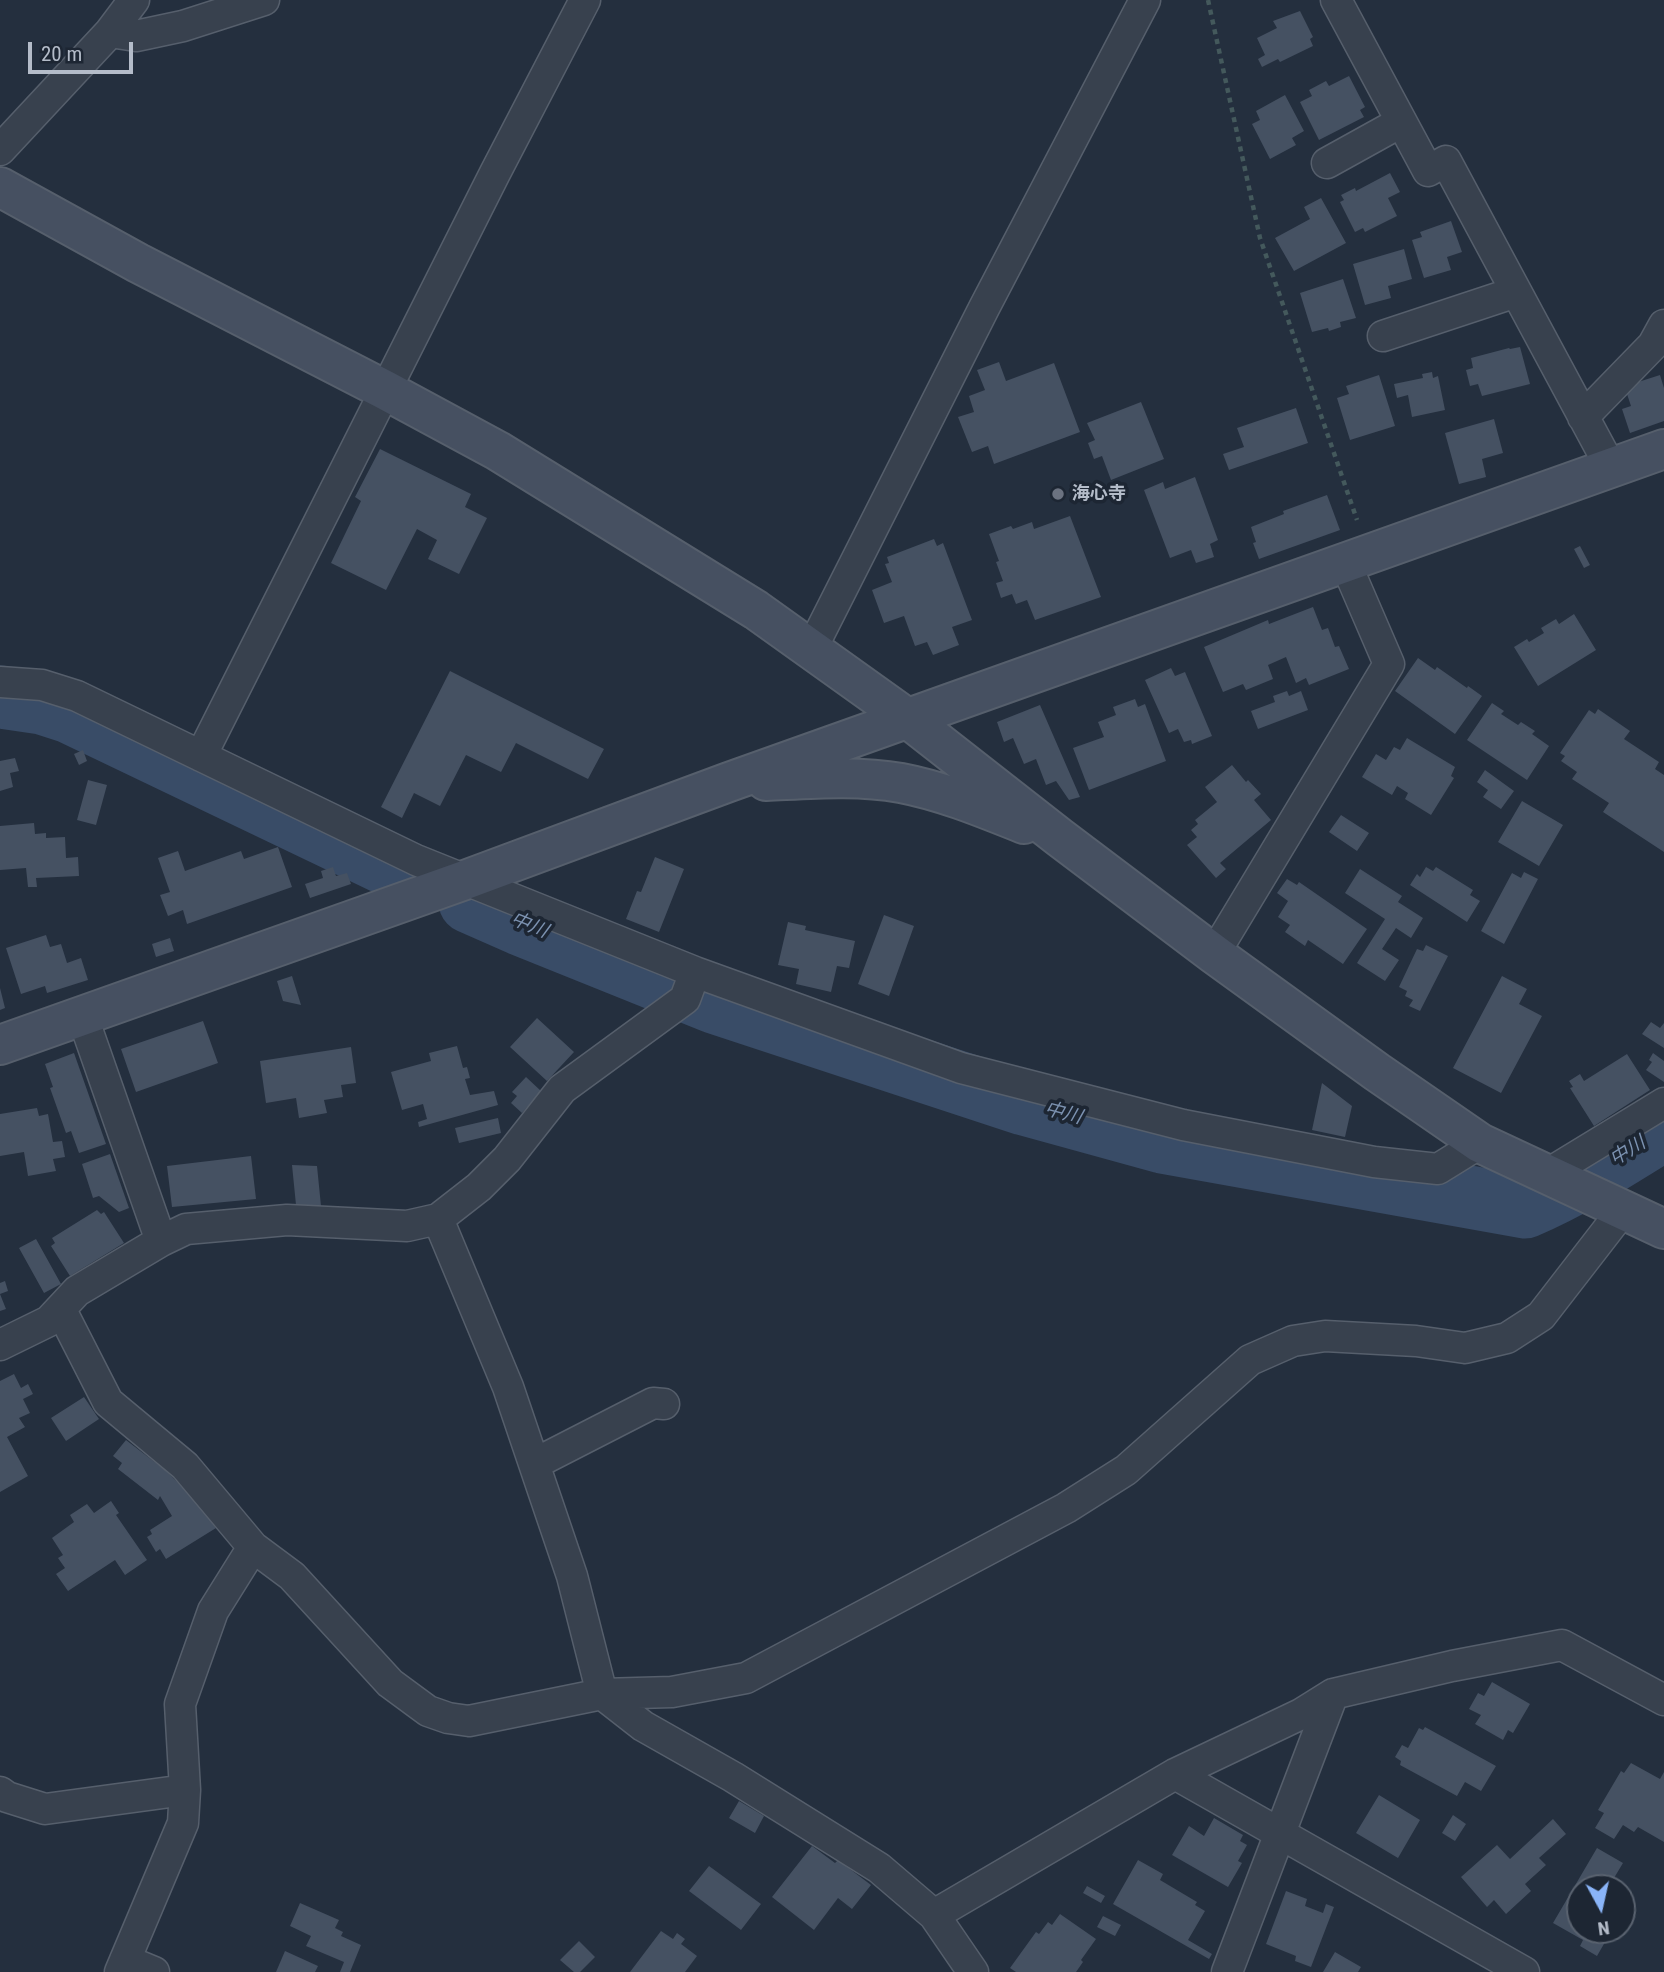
<!DOCTYPE html>
<meta charset="utf-8">
<style>
body{margin:0}
#map{position:relative;width:1664px;height:1972px;overflow:hidden;background:#242f3e;font-family:"Roboto Condensed",sans-serif}
canvas{display:block}
.north{position:absolute;left:1566px;top:1874px;width:70px;height:70px;box-sizing:border-box;background:#1d2633;border:2px solid #59626f;border-radius:50%;rotate:172deg;font-size:19px;font-weight:700;line-height:28px;text-align:center;color:#b4bcc9}
.north::after{content:'';display:block;margin:auto;width:24px;height:32px;background:#8ab4f8;clip-path:polygon(50% 0,100% 100%,50% 72%,0 100%)}
.scale{position:absolute;left:28px;top:42px;width:105px;height:32px;box-sizing:border-box;border:4px solid #b4bcc9;border-top:0;padding-left:9px;font-size:21px;line-height:24px;white-space:nowrap;color:#b4bcc9;-webkit-text-stroke:5px #1d2633;paint-order:stroke}
</style>
<div id="map">
<canvas width="1664" height="1972"></canvas>
<div class="north">N</div>
<div class="scale">20 m</div>
</div>
<script>
const context = document.querySelector('canvas').getContext('2d');
context.lineJoin = 'round';
function stroke(path, color, width, dash) { context.strokeStyle = color; context.lineWidth = width; context.lineCap = dash ? 'butt' : 'round'; context.setLineDash(dash || []); context.stroke(path); }
function fill(path, color) { context.fillStyle = color; context.fill(path, 'evenodd'); }
function write(font, color, halo, rows, align = 'center') {
  context.font = font + ' "Roboto Condensed","Noto Sans JP",sans-serif'; context.lineWidth = 7; context.setLineDash([]); context.textBaseline = 'middle'; context.strokeStyle = halo; context.fillStyle = color; for (const [text, x, y, turn = 0] of rows) {
    context.save(); context.translate(x, y); context.rotate((+turn || 0) * Math.PI / 180); context.textAlign = isNaN(turn) ? turn : align; if (halo) context.strokeText(text, 0, 0); context.fillText(text, 0, 0); context.restore();
  }
}
const river = new Path2D(`
 M0,697L42,703L70,712L400,870
 M470,902L520,924L714,1002L1024,1104L1162,1142L1525,1207C1574,1186 1619,1157 1664,1129`);
const building = new Path2D(`
 M1300,11L1313,37L1310,39L1313,46L1280,62L1278,59L1262,67L1258,59L1265,55L1257,38L1277,28L1273,21Z
 M1349,76L1365,107L1360,110L1364,117L1319,140L1300,102L1312,96L1309,90L1326,81L1329,86Z
 M1285,95L1304,131L1292,138L1296,145L1270,159L1252,124L1260,120L1256,111Z
 M1390,173L1400,192L1388,198L1397,216L1365,232L1363,228L1355,232L1340,202L1344,200L1341,195L1355,188L1356,191Z
 M1321,198L1346,243L1294,271L1275,238L1310,219L1304,207Z
 M1451,221L1462,252L1447,257L1451,270L1424,278L1412,240L1422,237L1420,232Z
 M1404,249L1412,279L1388,286L1391,298L1365,305L1353,264Z
 M1343,279L1356,318L1340,322L1341,327L1329,331L1328,328L1312,332L1300,293Z
 M1520,347L1530,384L1482,396L1478,384L1470,386L1466,370L1473,368L1471,358L1509,348L1510,349Z
 M999,362L1006,381L1054,363L1080,432L994,464L988,446L972,452L958,417L974,412L969,396L985,390L977,370Z
 M1432,372L1433,378L1438,376L1445,410L1412,417L1408,395L1397,398L1394,384L1423,378L1422,374Z
 M1379,375L1395,426L1350,440L1337,398L1349,394L1346,386Z
 M1660,375L1664,388V421L1630,433L1622,409L1631,406L1627,394L1632,384Z
 M1141,402L1164,459L1111,480L1102,456L1094,459L1088,443L1095,440L1087,423Z
 M1296,408L1308,443L1229,470L1223,454L1244,447L1237,428Z
 M1494,419L1503,453L1482,459L1486,477L1459,484L1445,433Z
 M380,449L471,494L465,507L487,518L459,574L428,559L437,540L417,529L386,590L331,563L361,501L355,497Z
 M1195,477L1218,540L1210,544L1214,557L1196,563L1191,550L1170,558L1144,490L1163,482L1165,489Z
 M1327,495L1340,530L1259,559L1253,543L1256,542L1251,527L1284,514L1283,511Z
 M1070,516L1101,597L1035,620L1027,600L1016,604L1012,594L1001,598L996,583L1003,581L996,562L999,561L989,534L1011,526L1013,529L1032,522L1034,529Z
 M934,539L937,546L943,543L972,620L952,627L959,645L933,655L927,642L915,646L904,616L884,623L872,590L892,582L885,564L889,563L887,557Z
 M1580,546L1590,565L1584,568L1574,549Z
 M1313,607L1322,630L1328,628L1335,647L1339,646L1349,669L1309,685L1306,678L1296,683L1286,657L1268,665L1273,679L1246,690L1243,684L1223,692L1204,647L1268,620L1269,624Z
 M1574,614L1596,650L1538,686L1514,647L1527,639L1529,642L1544,633L1541,628L1556,619L1559,624Z
 M1418,658L1435,670L1437,667L1467,688L1468,686L1482,696L1455,734L1395,691Z
 M1171,668L1175,676L1185,672L1212,736L1192,744L1191,740L1184,742L1178,729L1169,733L1145,680Z
 M450,671L604,749L588,779L516,743L501,772L466,755L440,806L414,793L402,818L381,807Z
 M1287,691L1289,696L1301,691L1308,710L1258,729L1251,711L1275,702L1273,696Z
 M1135,699L1138,707L1145,704L1166,761L1089,790L1073,748L1104,737L1098,722L1116,715L1113,707Z
 M1492,703L1504,711L1501,714L1518,725L1521,722L1535,731L1532,734L1549,746L1527,780L1467,740Z
 M1040,705L1080,797L1069,800L1056,781L1046,785L1036,759L1024,764L1013,738L1004,742L997,722Z
 M1598,709L1630,731L1624,739L1659,762L1655,769L1664,775V852L1603,812L1609,803L1572,779L1577,772L1561,761L1565,756L1560,753L1589,710L1595,714Z
 M1407,738L1455,767L1451,776L1454,778L1431,815L1405,799L1408,793L1397,786L1392,795L1362,777L1376,754L1386,760L1394,747L1400,750Z
 M83,750L87,761L79,765L74,754Z
 M15,758L19,771L10,773L13,787L0,791V761Z
 M1232,765L1246,782L1248,780L1261,794L1254,800L1271,820L1220,863L1226,869L1216,878L1187,845L1197,837L1191,830L1198,824L1195,820L1217,802L1205,787Z
 M1485,770L1514,791L1501,809L1483,797L1488,790L1477,782Z
 M88,780L107,785L96,825L77,820Z
 M1522,801L1563,825L1539,866L1498,842Z
 M1341,815L1369,833L1357,851L1329,832Z
 M34,823L35,834L46,833V838L65,837L66,858L78,857L79,876L36,878L37,887H28L26,868L0,870V826Z
 M278,847L292,887L187,924L183,910L168,916L160,895L170,892L158,858L178,851L185,871L241,851L244,859Z
 M655,857L684,869L659,932L626,919L637,891L641,892Z
 M333,867L336,876L347,873L351,884L310,898L305,884L323,878L321,871Z
 M1426,867L1433,871L1436,867L1473,890L1470,895L1480,901L1467,922L1410,885L1417,874L1420,877Z
 M1360,869L1402,896L1398,902L1423,918L1411,938L1396,928L1382,949L1399,960L1385,981L1357,963L1385,919L1345,893Z
 M1524,872L1538,879L1504,944L1481,931L1512,873L1521,878Z
 M1287,879L1297,885L1299,882L1367,929L1343,964L1308,940L1305,946L1285,932L1290,925L1278,917L1288,901L1277,893Z
 M884,915L914,926L889,996L858,984Z
 M788,922L806,926L805,930L855,941L849,968L837,966L831,992L796,984L799,969L778,965Z
 M46,935L50,947L61,944L67,963L81,958L88,980L47,993L45,986L21,994L6,948Z
 M170,938L174,951L156,957L152,944Z
 M1426,945L1448,956L1420,1011L1409,1006L1413,1000L1405,996L1407,991L1399,987L1417,949L1423,951Z
 M292,976L301,1005L283,1001L277,981Z
 M1502,976L1527,989L1519,1004L1542,1016L1501,1093L1453,1068Z
 M0,988L5,1008L0,1010Z
 M537,1018L574,1052L547,1081L510,1047Z
 M203,1021L218,1063L136,1092L121,1049Z
 M1651,1022L1660,1028L1664,1023V1048L1642,1034Z
 M457,1046L463,1068L467,1067L470,1078L465,1079L470,1095L494,1091L498,1105L419,1127L418,1122L427,1119L423,1104L402,1110L391,1072L431,1061L429,1053Z
 M351,1047L356,1083L341,1085L343,1097L324,1100L327,1113L299,1118L296,1098L266,1103L260,1061Z
 M74,1053L106,1144L79,1153L71,1131L66,1133L50,1088L53,1087L45,1064Z
 M1653,1053L1664,1061V1082L1646,1070L1652,1062L1649,1060Z
 M1627,1054L1650,1090L1594,1126L1570,1088L1573,1087L1569,1081L1580,1074L1584,1081Z
 M526,1077L541,1091L522,1113L511,1103L517,1096L512,1092Z
 M1322,1083L1352,1106L1345,1137L1312,1130Z
 M37,1108L39,1116L48,1114L53,1142L62,1141L65,1157L53,1159L56,1171L28,1176L24,1152L0,1156V1114Z
 M498,1118L501,1133L459,1143L455,1128Z
 M110,1154L129,1208L119,1212L99,1196L93,1198L82,1164Z
 M251,1156L256,1199L172,1207L167,1166Z
 M292,1165L317,1166L321,1206L296,1205Z
 M97,1210L101,1214L104,1212L124,1243L70,1276L51,1246L55,1243L52,1238Z
 M36,1239L61,1284L44,1293L19,1248Z
 M5,1281L8,1291L0,1294V1283Z
 M0,1294L6,1309L0,1311Z
 M14,1374L21,1388L28,1384L33,1394L23,1399L30,1413L19,1418L25,1427L7,1437L28,1476L0,1492V1381Z
 M84,1397L99,1419L66,1441L51,1418Z
 M126,1440L165,1470L194,1498L216,1528L166,1559L160,1549L156,1552L147,1537L152,1534L150,1530L172,1516L160,1496L158,1500L118,1469L122,1463L113,1456Z
 M111,1501L119,1513L116,1515L147,1560L125,1575L115,1560L68,1591L56,1574L65,1568L58,1558L63,1555L52,1538L74,1522L70,1515L87,1504L94,1513Z
 M1492,1682L1530,1704L1513,1733L1508,1730L1503,1740L1475,1724L1481,1715L1469,1709L1478,1693L1484,1696Z
 M1425,1727L1496,1766L1481,1791L1465,1782L1457,1796L1400,1765L1401,1761L1395,1757L1402,1745L1408,1748L1419,1728L1423,1730Z
 M1631,1763L1660,1779L1664,1772V1842L1638,1827L1634,1832L1623,1825L1614,1839L1595,1828L1604,1813L1598,1810L1621,1771L1624,1773Z
 M1379,1795L1420,1820L1398,1858L1356,1833Z
 M739,1801L764,1816L755,1833L729,1818Z
 M1453,1815L1466,1824L1455,1841L1442,1833Z
 M1214,1818L1243,1835L1240,1841L1247,1845L1238,1861L1242,1863L1228,1887L1172,1855L1189,1826L1204,1836Z
 M1553,1819L1566,1834L1539,1858L1546,1865L1525,1884L1531,1891L1506,1914L1494,1900L1487,1907L1461,1877L1497,1845L1510,1859Z
 M812,1846L835,1863L838,1860L871,1885L852,1909L838,1898L814,1930L772,1897Z
 M1597,1848L1623,1863L1608,1888H1580V1930H1612L1597,1956L1580,1946L1583,1940L1553,1923Z
 M1138,1860L1163,1874L1160,1880L1197,1902L1195,1905L1205,1911L1188,1940L1212,1954L1209,1959L1113,1904Z
 M709,1866L761,1904L741,1930L689,1891Z
 M1087,1886L1105,1896L1101,1903L1083,1893Z
 M1286,1891L1307,1899L1305,1906L1323,1913L1326,1904L1334,1907L1311,1967L1295,1961L1296,1956L1266,1944Z
 M300,1903L339,1920L335,1928L343,1932L341,1936L361,1945L350,1972H340L344,1962L306,1946L311,1936L290,1926Z
 M1060,1914L1096,1939L1081,1960L1083,1962L1076,1972H1016L1010,1968L1036,1932L1039,1934L1048,1922L1052,1925Z
 M1103,1916L1121,1925L1115,1936L1097,1927Z
 M661,1931L673,1939L677,1933L685,1939L681,1944L697,1956L685,1972H630Z
 M579,1941L595,1957L580,1972H574L560,1960Z
 M285,1951L318,1966L315,1972H276Z
 M1335,1952L1361,1967L1358,1972H1323Z`);
const path = new Path2D(`
 M1208,0L1260,238L1357,520`);
const street = new Path2D(`
 M1336,0L1428,171L1446,161L1611,468
 M110,32L136,36L183,26L264,0
 M0,150L110,32L134,0
 M1327,163L1401,122
 M1383,336L1516,292
 M1583,417L1653,345L1664,325
 M812,648L984,308L1145,0
 M0,682L42,685L77,696L416,860L695,972L961,1068L1183,1125L1374,1162L1438,1169L1480,1143
 M201,756L495,173L585,0
 M1214,954L1389,664L1345,562
 M82,1015L161,1241
 M1546,1175L1664,1103
 M438,1219L508,1387L572,1576L602,1694L643,1726L733,1777L879,1868L934,1915L973,1972
 M61,1310L108,1402L185,1466L253,1547L292,1576L390,1683L428,1711L448,1718L469,1721L602,1694L672,1692L746,1678L1066,1508L1126,1470L1250,1360L1293,1341L1325,1336L1416,1341L1465,1348L1507,1338L1541,1316L1623,1210
 M0,1345L49,1321L77,1291L161,1241L186,1229L287,1220L407,1226L438,1219L479,1187L507,1159L562,1089L685,999L695,972
 M534,1464L653,1403L664,1404
 M1175,1774L1524,1972
 M0,1792L7,1797L45,1809L185,1790
 M934,1915L1175,1774L1301,1714L1333,1694
 M125,1960L154,1972
 M120,1972L183,1823L185,1790L180,1704L213,1611L253,1547
 M1227,1972L1333,1694L1452,1666L1562,1645L1664,1700`);
const secondary = new Path2D(`
 M0,187L138,263L385,390L498,451L756,610L907,718L1059,837L1214,954L1377,1072L1480,1143L1664,1229
 M766,781C811,779 856,775 901,783C943,791 984,808 1024,824
 M0,1045L465,880L729,782L1664,449`);
const markers = [
 [1058,494,7,"#6b7280"]
];
const poiNames = [
 ["海心寺",1072,494]
];
const waterNames = [
 ["中川",529,926,22],
 ["中川",1063,1114,15],
 ["中川",1628,1152,-32]
];
stroke(river, '#394c67', 63);
fill(building, '#455162');
stroke(street, '#565f6c', 33);
stroke(secondary, '#565f6c', 42);
stroke(path, '#44595c', 4.5, [5, 5]);
stroke(street, '#38414e', 30);
stroke(secondary, '#465061', 38);
for (const [x, y, r, color] of markers) { const dot = new Path2D(); dot.arc(x, y, r, 0, 2 * Math.PI); context.fillStyle = color; context.fill(dot); stroke(dot, '#1d2633', 2.5); }
write('bold 18px', '#b4bcc9', '#1d2633', poiNames, 'left');
write('italic 19px', '#7c92b1', '#1d2633', waterNames);
</script>
